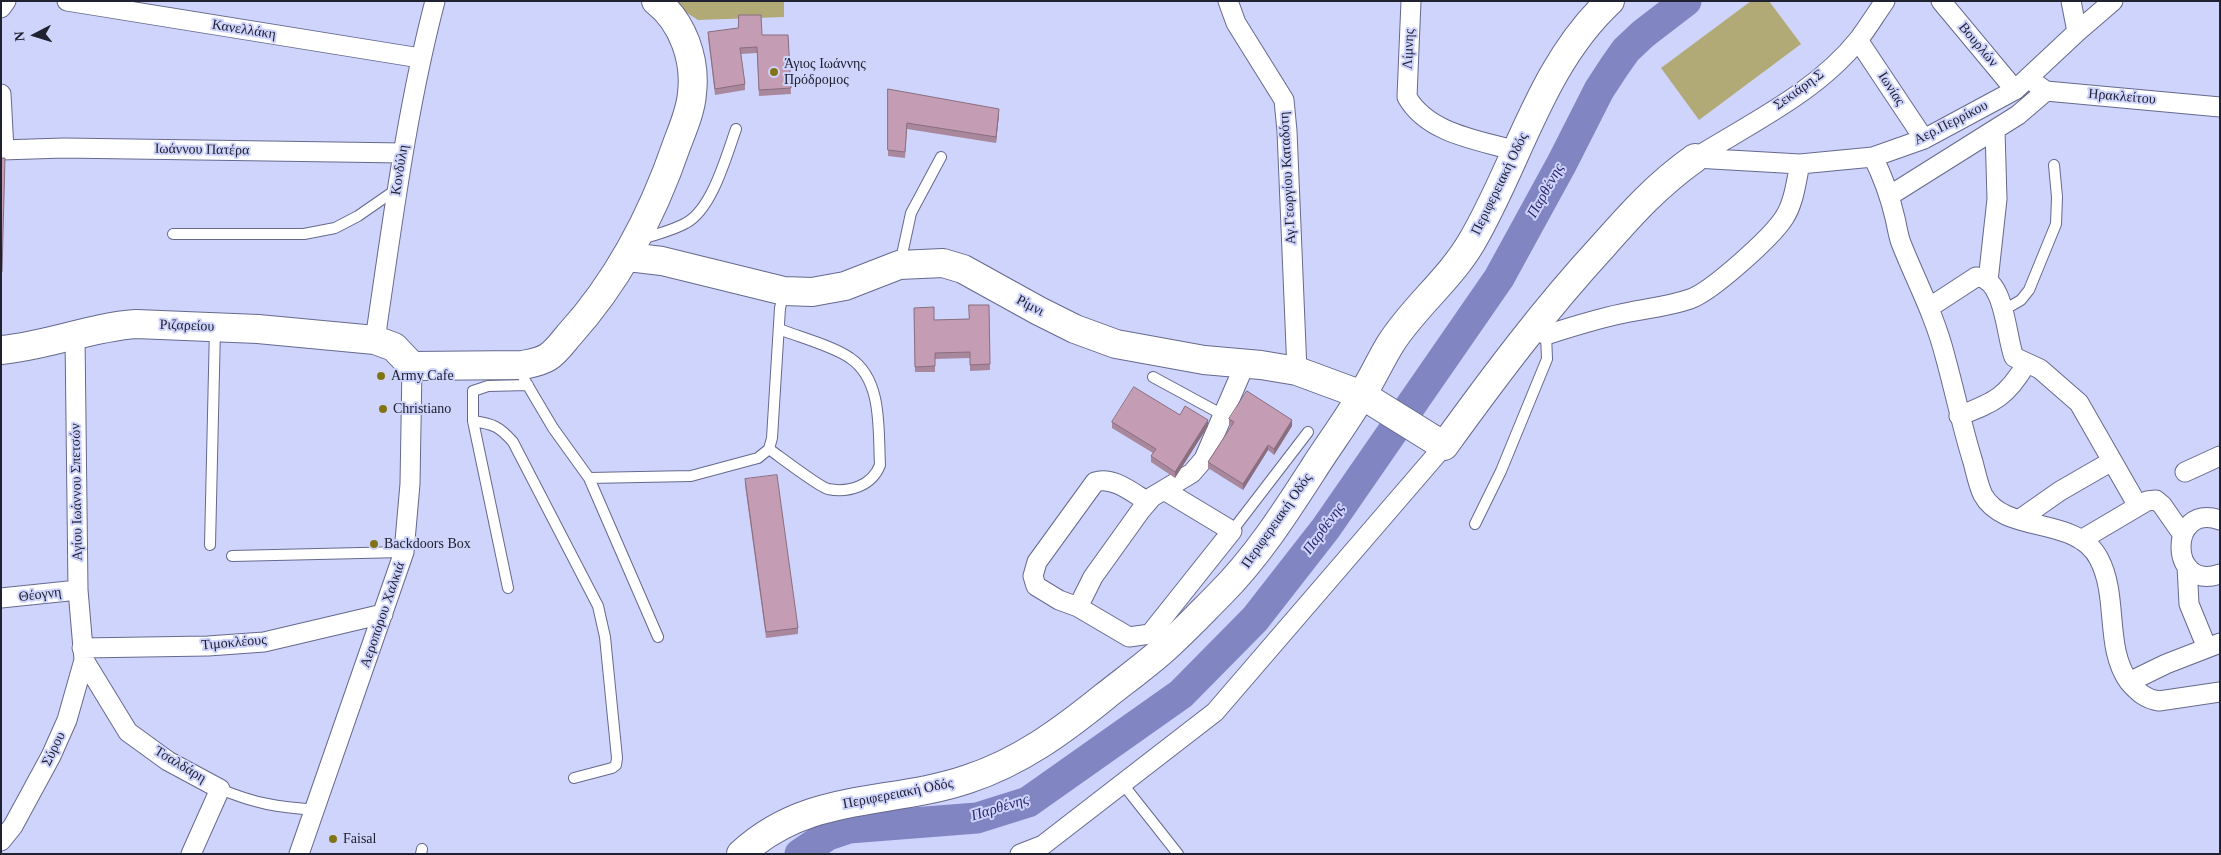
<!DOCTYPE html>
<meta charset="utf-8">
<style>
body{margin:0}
#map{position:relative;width:2221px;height:855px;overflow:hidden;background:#cfd4fc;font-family:Georgia,serif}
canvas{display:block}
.frame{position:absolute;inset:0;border:2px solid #202231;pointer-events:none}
.north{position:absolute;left:10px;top:10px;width:50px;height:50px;-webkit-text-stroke:4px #cfd4fc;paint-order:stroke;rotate:265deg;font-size:14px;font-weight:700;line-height:20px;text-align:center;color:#202231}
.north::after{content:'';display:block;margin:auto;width:18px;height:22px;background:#202231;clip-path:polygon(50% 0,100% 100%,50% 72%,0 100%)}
</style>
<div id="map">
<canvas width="2221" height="855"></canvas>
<div class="frame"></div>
<div class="north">N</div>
</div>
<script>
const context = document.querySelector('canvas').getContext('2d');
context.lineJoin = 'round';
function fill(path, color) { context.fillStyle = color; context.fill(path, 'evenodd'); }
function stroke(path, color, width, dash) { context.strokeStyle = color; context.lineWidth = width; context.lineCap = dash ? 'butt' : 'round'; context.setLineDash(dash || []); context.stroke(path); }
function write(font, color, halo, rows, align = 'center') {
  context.font = font + ' Georgia,serif'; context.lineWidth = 4; context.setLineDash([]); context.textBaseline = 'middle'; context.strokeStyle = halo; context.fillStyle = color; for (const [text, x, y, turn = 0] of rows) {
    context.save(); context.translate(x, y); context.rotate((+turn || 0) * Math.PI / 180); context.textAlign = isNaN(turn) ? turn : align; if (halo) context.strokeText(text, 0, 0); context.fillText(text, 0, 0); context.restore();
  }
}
const green = new Path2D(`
 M668,1H784V17L698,20Z
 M1751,1H1769L1801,44L1699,120L1661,68Z`);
const river = new Path2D(`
 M800,854L828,835L849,828L977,818L1028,802L1181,694L1255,619L1326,528L1499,278L1562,163L1599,90L1614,67L1626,50L1643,34L1686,1`);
const lane = new Path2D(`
 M173,234H304L335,228L358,216L397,189
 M642,239C656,234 672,231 686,223C712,209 726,157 736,129
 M900,264L911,213L941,157
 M2004,310L2021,300L2029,290L2056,224L2057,197L2054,165
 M1153,377L1223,415
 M524,379L553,428L589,478L691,476L758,458L769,449L772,438L780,308L784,292
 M528,385L488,386L473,391V421C493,424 499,426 513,442L598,606L605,637L617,758L616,765L612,768L574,778
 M473,421L508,588
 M769,449C779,456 819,487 828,489C849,493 872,486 880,465C878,430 883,380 850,358C833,346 799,337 779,329
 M589,478L658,637
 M1475,524L1501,471L1547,359L1546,335
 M1232,531L1308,432
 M210,545L215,328
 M232,556L404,552
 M1122,783L1178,854
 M220,789C256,804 278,807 316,810
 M421,854L422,849`);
const street = new Path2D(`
 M67,1L420,58
 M1228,1L1236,23L1284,100L1287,131L1297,371
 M1411,1L1407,97C1428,134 1479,140 1516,151
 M1941,1L2015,90
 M2071,1L2077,32
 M1,8L6,1
 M1858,40L1924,139
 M2029,79L2046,91L2220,107
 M1,94L4,150
 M1,150L64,148L403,153
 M1873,157C1883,177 1890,196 1895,218C1897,226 1898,235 1901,243C1916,281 1935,316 1945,356C1955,392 1962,427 1973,462C1976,473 1978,485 1983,495C2005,535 2077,515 2099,559C2119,597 2104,647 2129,682L2166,664L2220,643
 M1695,158L1800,164L1873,157L1924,139L2015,90L2077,32L2113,1
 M1695,158C1751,123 1817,92 1859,39C1868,27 1876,14 1885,1
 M1889,196L2018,115L2046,91
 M1988,281L1997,199L1995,130
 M1930,307L1976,277C2005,276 2006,338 2014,357L2040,369L2079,403L2138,506
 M1533,328L1546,335C1574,326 1602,317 1630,312C1650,308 1670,306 1690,299C1711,292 1771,238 1784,218C1794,203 1796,182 1800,164
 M375,340C392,226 406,112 435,1
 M1959,416C1994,402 2006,398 2026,364
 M2185,472L2220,456
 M1148,502C1133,493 1113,476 1095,482L1037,562L1033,576L1036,586L1059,600L1078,607L1093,577L1141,510L1152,497L1192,473L1204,459L1245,364
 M2020,519L2060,491L2112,461
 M2220,520C2168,502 2168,592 2220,574
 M2081,540L2147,501L2156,500L2162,505L2183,535
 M2187,566L2189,604L2207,648
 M1,598L78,590
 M1078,607L1129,637L1150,634L1232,531L1164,490
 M82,648L208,646L264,642L383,614
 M84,660L128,732L168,761L220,789L191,854
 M2129,682C2138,692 2145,699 2159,701L2220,692
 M1,841L13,826L51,756L67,720L84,660L78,590L75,336
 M299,854L404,552L410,484L412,366
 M1020,854L1043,845L1215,712L1444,446`);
const secondary = new Path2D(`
 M628,257L662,261L784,291L812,292L845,286L899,265L943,263L963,269L1039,311L1075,329L1116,344L1204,360L1261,365L1297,371L1362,395L1444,446C1494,377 1544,310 1602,247C1632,213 1657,185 1695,158
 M1,350C47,346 91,327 136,324L258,329L375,340L394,347L412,366L523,365C532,363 540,362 548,357C556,352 563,342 569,335C619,280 653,214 677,144C683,128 691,110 692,93C696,60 683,22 656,1
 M741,854C809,791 889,806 968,779C1020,762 1062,731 1104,697C1124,681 1145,666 1164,649C1183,632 1201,613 1219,595C1257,557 1285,513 1314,468C1330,443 1348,419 1363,393C1373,377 1381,359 1391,343C1414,307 1449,280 1471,243C1518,164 1540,66 1610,1`);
const wall = new Path2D(`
 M738,28L762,35H788L791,94L759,96L757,53L741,54L745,84V90L715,95L708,38V32Z
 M888,89L999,114L996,143L907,129L905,158L888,156Z
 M989,305L990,370L970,371V358L935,359V372H915L914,308L934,320L969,319Z
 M1180,415L1208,426L1175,478L1151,462V456L1153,453L1112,428V422Z
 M1229,419L1292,426L1274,455L1268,450L1243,490L1208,468V462L1231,426L1229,425Z
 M745,479L798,628V634L766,638L745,485Z`);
const shadedWall = new Path2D(`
 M999,109V114L996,143V137Z
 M1208,420V426L1175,478V472Z
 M1292,420V426L1274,455V449Z
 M1268,445V450L1243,490V484Z`);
const building = new Path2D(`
 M739,15H761L762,35H788L791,88L759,90L757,47L740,48L745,84L715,89L708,32L738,28Z
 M888,89L999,109L996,137L907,123L905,152L888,150Z
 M1,158H5L2,272H1Z
 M969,305H989L990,364L970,365V352L935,353V366L915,367L914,308L934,307V320L969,319Z
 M1134,387L1180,415L1185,406L1208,420L1175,472L1151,456L1156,449L1112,422Z
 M1247,391L1292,420L1274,449L1268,445L1243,484L1208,462L1234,422L1229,419Z
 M777,475L798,628L766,632L745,479Z`);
const markers = [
 [774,72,5,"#827416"],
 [381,376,5,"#827416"],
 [383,409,5,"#827416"],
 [374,544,5,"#827416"],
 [333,839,5,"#827416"]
];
const streetNames = [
 ["Κανελλάκη",244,30,9],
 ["Βουρλών",1978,45,50],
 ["Λίμνης",1409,49,-87],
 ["Ιωνίας",1891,89,57],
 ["Σεκιάρη.Σ",1799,90,-36],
 ["Ηρακλείτου",2122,97,5],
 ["Αερ.Περρίκου",1951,123,-27],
 ["Ιωάννου Πατέρα",202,150,1],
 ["Κονδύλη",400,170,-81],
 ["Αγ.Γεωργίου Καταδότη",1288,178,-93],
 ["Περιφερειακή Οδός",1500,184,-64],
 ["Ρίμνι",1030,306,28],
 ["Ριζαρείου",187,326,2],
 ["Αγίου Ιωάννου Σπετσών",77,492,-91],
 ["Περιφερειακή Οδός",1277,521,-55],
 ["Θέογνη",40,595,-7],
 ["Αεροπόρου Χαλκιά",383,615,-71],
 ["Τιμοκλέους",234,643,-5],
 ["Σύρου",54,749,-64],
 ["Τσαλδάρη",180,765,31],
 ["Περιφερειακή Οδός",898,794,-11]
];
const poiNames = [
 ["Άγιος Ιωάννης",784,64],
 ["Πρόδρομος",784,80],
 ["Army Cafe",391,376],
 ["Christiano",393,409],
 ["Backdoors Box",384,544],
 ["Faisal",343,839]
];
const waterNames = [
 ["Παρθένης",1546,191,-61],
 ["Παρθένης",1324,529,-54],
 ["Παρθένης",1000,808,-17]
];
fill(green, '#b1a976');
stroke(river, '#8186c3', 31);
stroke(lane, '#66698d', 12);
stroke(street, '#66698d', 21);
stroke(secondary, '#66698d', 30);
stroke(lane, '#fff', 10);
stroke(street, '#fff', 19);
stroke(secondary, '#fff', 28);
fill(wall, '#a9879c');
fill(shadedWall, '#896e7f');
fill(building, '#c49db5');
stroke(building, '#896e7f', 1);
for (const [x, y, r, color] of markers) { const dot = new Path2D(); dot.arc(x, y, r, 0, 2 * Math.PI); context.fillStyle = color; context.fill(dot); stroke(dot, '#cfd4fc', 2); }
write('14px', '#202231', '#cfd4fc', streetNames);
write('14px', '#202231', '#cfd4fc', poiNames, 'left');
write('italic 15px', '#2a256d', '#cfd4fc', waterNames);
</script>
